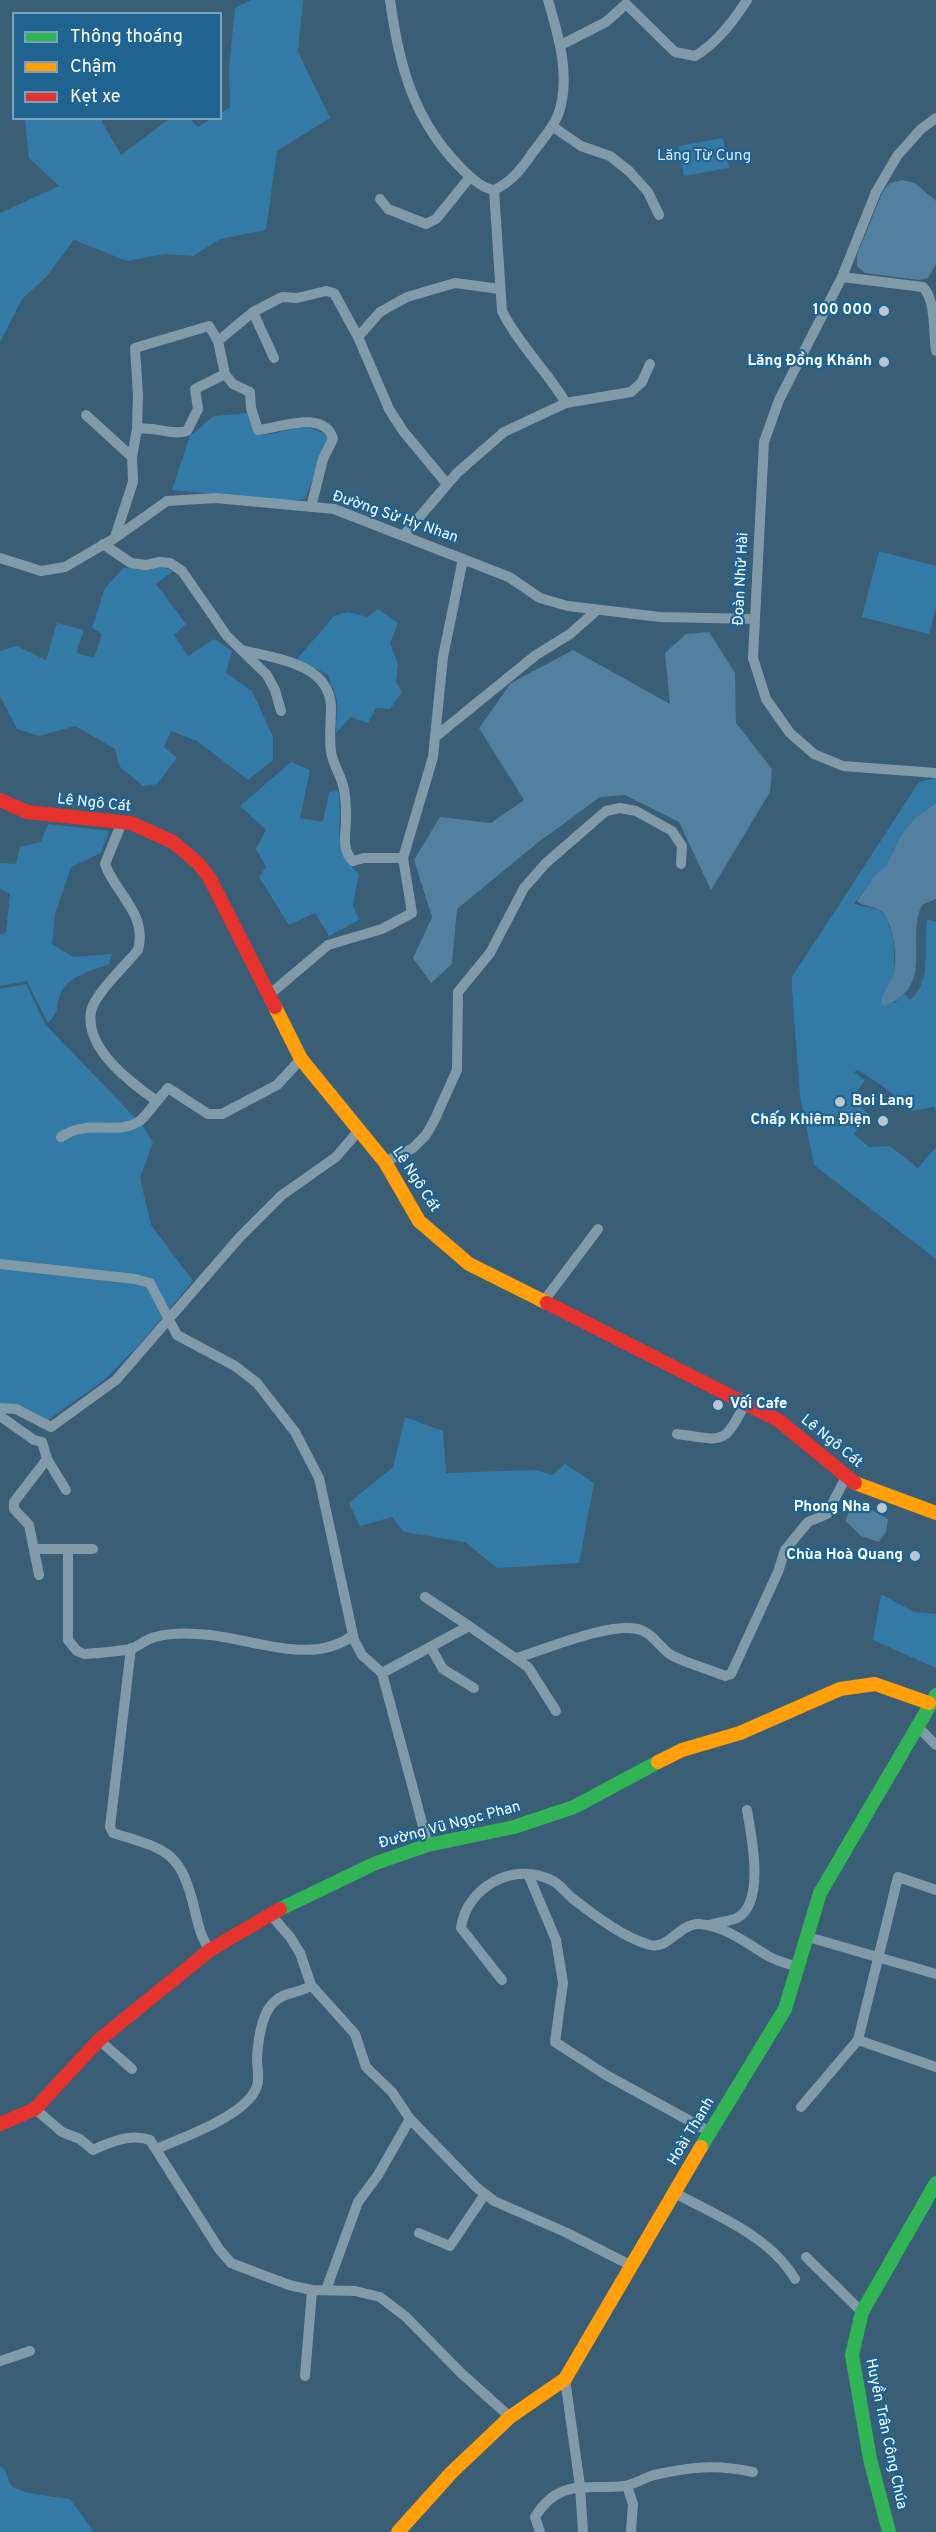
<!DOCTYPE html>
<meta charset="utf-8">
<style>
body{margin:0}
#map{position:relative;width:936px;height:2532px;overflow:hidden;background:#395e76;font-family:Overpass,sans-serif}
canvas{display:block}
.legend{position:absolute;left:12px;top:12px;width:210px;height:108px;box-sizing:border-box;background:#1f6390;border:2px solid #79a1bc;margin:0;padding:8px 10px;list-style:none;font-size:18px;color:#fff}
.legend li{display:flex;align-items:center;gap:12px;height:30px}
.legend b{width:30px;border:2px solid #79a1bc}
</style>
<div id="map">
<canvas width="936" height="2532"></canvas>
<ul class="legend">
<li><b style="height:8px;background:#30b455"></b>Thông thoáng</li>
<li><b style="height:8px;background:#ff9f0a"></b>Chậm</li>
<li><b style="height:8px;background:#e5322d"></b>Kẹt xe</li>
</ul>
</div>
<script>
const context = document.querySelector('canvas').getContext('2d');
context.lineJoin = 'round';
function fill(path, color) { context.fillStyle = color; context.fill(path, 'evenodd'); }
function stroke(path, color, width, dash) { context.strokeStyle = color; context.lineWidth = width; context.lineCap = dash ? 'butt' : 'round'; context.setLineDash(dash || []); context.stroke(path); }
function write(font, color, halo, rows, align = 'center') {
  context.font = font + ' Overpass,sans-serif'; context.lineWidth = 4.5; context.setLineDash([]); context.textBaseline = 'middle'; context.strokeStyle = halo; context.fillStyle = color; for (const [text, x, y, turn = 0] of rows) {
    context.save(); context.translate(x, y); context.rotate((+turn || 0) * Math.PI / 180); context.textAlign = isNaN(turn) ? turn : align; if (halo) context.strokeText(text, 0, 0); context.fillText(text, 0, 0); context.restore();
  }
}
const green = new Path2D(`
 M251,0H303L298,52L330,118L277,151L266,230L220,239L193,256L165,254L127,261L74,240L46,277L22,299L0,342V213L59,186L29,158L25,119H104L102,122L121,155L169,119H190L198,127L211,119L220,118L221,113L230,107L229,67L235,8Z
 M723,138L729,168L684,176L679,146Z
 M249,413L256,434C285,438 299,416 329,437L305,499L290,501L172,490L190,436L214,416Z
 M879,551L936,566V606L929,634L862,617Z
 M162,567L173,571L156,584L186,624L174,635L188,656L214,639L232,651L226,673L252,691L273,737V760L248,780L197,741L171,731L164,747L177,758L157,784L143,786L119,766L115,749L75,726L39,736L17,729L0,696V651L17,646L46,660L57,623L84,630L76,653L94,658L102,634L92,628L104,590L123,568Z
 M378,609L398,623L390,643L398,664L396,682L402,692L390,709L376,708L368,723L351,717L336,733L337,700L328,675L297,659L334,616L347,612L368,617Z
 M291,762L310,770L300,818L323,822L329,792L338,791C344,828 329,846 359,874L353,905L359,920L329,936L315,913L289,925L259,877L266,867L256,849L266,830L240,806Z
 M936,778V803L915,818L901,835L886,866L869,883L854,904L879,910L887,918L893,939L895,972L882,999L894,1003L904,994L910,1000C933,981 923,945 927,919L936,922V1111L934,1107L912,1111C896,1094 878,1083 858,1070L854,1072L865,1080L851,1099L869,1114L854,1134L869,1147L890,1146L918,1168L936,1147V1259L814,1165L800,1095L792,990V977L919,782Z
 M48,824L109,831L101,853L71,867L55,914L52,944L73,957L112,954L109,964C92,971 69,975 61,993C54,1008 62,1009 48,1023L27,981L0,986V935L6,932L10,894L0,889V863L16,864L20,847L41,842Z
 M26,984L45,1024L143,1126L153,1142L140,1178L151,1225L193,1281L138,1346L103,1381L48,1420L18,1405L0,1404V989Z
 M405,1417L443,1431L446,1473L535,1470L552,1475L565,1464L594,1483L579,1563L497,1568L465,1542L404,1532L392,1517L360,1526L349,1503L393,1467Z
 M881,1594L914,1612L936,1614V1668L873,1640Z
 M0,2466C9,2471 6,2479 12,2486C20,2494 58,2497 70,2499L94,2532H0Z`);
const water = new Path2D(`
 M902,180L915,183L936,201V264L928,278L919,280L865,273L857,266V255L883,191L890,183Z
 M709,632L735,673L736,723L772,769L770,792L711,890L679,822L625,795L600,797L536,844L457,909L452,964L431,983L413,958L432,917L414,860L440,817L491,823L524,800L479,728L511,683L573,650L670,704L665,653L686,634Z
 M936,803V899L922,905C905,941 936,985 885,1006L881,1004C882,993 890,984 894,974C898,962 893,920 882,912C875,906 864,907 857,901L874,876L886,866L901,835L915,818Z
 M858,1503L888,1519L886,1532L879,1542L861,1536L846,1521L849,1510Z`);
const street = new Path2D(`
 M390,0C399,65 413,119 460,167C469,176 481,188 494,190
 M561,45L606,22L626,4L675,52L695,56C717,43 733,22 747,0
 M936,118L921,129L897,156L876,192L842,277L779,400L764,442L753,658L766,699L790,733L814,754L843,766L936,773
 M552,126L581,146L610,156L629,171L648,192L659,215
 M494,190L502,311C519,345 547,371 566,403
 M494,190C512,182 523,167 533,152C543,139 556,124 560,109C570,72 558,35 548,0
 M380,199L388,209L426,224L436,219L470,177
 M842,277L923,287C936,301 933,330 936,351
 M253,312L274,358
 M358,337L380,312L407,297L455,283L500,289
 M218,341L253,312L282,297L297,298L326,291L334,293L358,337L389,409L403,431L447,484
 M86,415L132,457
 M137,429C154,426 171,436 187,431L198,409L195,389L225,374L233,384L250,392L251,408L258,430C279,428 324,409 333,439L323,459L311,507
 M404,535L457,473L504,432L566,403L631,392L642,382L650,364
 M115,537L133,482L132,457L137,429L138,395L135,348L209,326L218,341L225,374
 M103,544L131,563L146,565L160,562L170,563L182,571L227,636L267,675L275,690L281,711
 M0,558L41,571L65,567L115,538L167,501L216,498L334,509L509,577L540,598L568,606L660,617L754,619
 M242,650C274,658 329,663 331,706C331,722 329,736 331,752C333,763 338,771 342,782C346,793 346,806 346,818C346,833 341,850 353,861L364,858H403
 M435,737L536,655L570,634L597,610
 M122,822L105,864C115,893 148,914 138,950C126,965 94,994 91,1012C85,1049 131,1083 157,1101L168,1088L208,1114H222L277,1085L301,1059
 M269,995L328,945L382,929L412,913L403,858L433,757L443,657L463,559
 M61,1137C89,1118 114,1136 138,1122C145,1118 151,1108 157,1101
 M385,1162L413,1148L426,1135L434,1121L457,1070L458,992L490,953L524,888L546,863L606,811L620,808L636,811L672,831L682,846L681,864
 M0,1264L135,1279L150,1283L177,1335L235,1366L257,1383L295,1432L319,1478L354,1640L362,1655L382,1673L428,1845
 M543,1302L598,1229
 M0,1408L16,1409L51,1427L116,1380L239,1238L282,1195L336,1157L360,1129
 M0,1416L34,1440L42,1442
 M677,1434C724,1440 723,1447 746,1402
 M42,1442L47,1459L66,1490
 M35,1549H93
 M68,1551V1640L77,1651L84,1654C99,1653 115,1652 130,1649C138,1647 146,1639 155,1637C167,1634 183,1633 196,1634C243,1634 311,1669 353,1635
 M39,1575L29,1525L14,1509V1502L47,1459
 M425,1597L469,1626
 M131,1648L110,1827L113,1833C169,1850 181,1852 195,1911C198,1924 201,1938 210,1950
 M431,1648L443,1669L474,1688
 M517,1658C545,1649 615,1620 641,1630C655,1635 660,1649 673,1656C689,1664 708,1669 725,1676L731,1674L778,1572L785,1550L808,1522L827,1514L846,1477
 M382,1673L469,1626L528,1667L556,1711
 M916,1725L936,1745
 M528,1874L556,1940L563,1983L555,2042L606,2075L712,2133
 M271,1915L290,1937L300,1953L311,1985L355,2034L366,2067L392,2092L410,2119L476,2187L494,2201L565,2232L630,2265
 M710,1925C719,1922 730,1921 737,1918C766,1903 751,1834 747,1810
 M808,1937L936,1974
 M502,1980L461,1928C466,1888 513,1861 551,1880C559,1883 565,1892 572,1898C594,1915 622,1937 650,1945C668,1950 680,1923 699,1924C726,1926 746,1943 768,1956C777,1961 788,1964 798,1967
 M99,2040L132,2069
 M858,2040L936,2067
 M801,2107L858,2040L898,1877L936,1890
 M35,2109L62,2132L80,2139L93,2150C110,2142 131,2133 150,2140L219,2249L231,2263L289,2285L312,2290L355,2291L380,2297L406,2317L461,2373L510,2417
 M156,2149C182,2138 248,2115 257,2086C260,2078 257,2067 257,2059C258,2041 261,2014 274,2002C284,1991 301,1994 311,1985
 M675,2193C717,2216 770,2236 795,2279
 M419,2233L450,2246L485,2194
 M806,2257L862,2312
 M326,2290L358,2202L378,2175L410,2119
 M0,2361L30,2351
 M305,2376L312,2290
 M565,2379L580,2486L583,2532
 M627,2486L633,2504L631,2532
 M540,2532L535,2517C558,2478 587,2490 624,2486C633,2485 644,2478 654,2475C690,2467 716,2464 753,2472`);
const fast = new Path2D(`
 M280,1909L376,1863L428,1845L514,1827L574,1807L658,1762
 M701,2147L785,2009L820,1893L936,1695
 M889,2532L870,2459L852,2355L862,2312L936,2183`);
const slow = new Path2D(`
 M275,1007L301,1059L385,1162L419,1221L469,1264L547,1303
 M855,1483L936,1513
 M658,1762L682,1750L740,1733L840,1689L875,1684L929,1703
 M398,2532L452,2472L510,2417L565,2379L701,2147`);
const jam = new Path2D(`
 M0,800L27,812L131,823L173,842L198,863L209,877L275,1007
 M547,1303L778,1420L855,1483
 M0,2124L35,2109L99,2040L210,1950L280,1909`);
const markers = [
 [884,311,6,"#bac7cf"],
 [884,362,6,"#bac7cf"],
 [840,1102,6,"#bac7cf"],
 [883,1121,6,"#bac7cf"],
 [718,1405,6,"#bac7cf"],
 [882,1508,6,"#bac7cf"],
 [915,1556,6,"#bac7cf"]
];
const parkNames = [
 ["Lăng Từ Cung",704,157]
];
const poiNames = [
 ["100 000",872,311],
 ["Lăng Đồng Khánh",872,362],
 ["Boi Lang",852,1102,"left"],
 ["Chấp Khiêm Điện",871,1121],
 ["Vối Cafe",730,1405,"left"],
 ["Phong Nha",870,1508],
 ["Chùa Hoà Quang",903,1556]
];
const streetNames = [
 ["Đường Sử Hy Nhan",395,518,19],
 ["Đoàn Nhữ Hài",742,579,-87],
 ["Lê Ngô Cát",94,804,6],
 ["Lê Ngô Cát",415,1180,57],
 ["Lê Ngô Cát",831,1442,39],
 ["Đường Vũ Ngọc Phan",450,1826,-15],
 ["Hoài Thanh",692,2132,-59],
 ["Huyền Trân Công Chúa",885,2434,78]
];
fill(green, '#337aa6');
fill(water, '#52809e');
stroke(street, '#809aa9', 10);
stroke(fast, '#30b455', 14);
stroke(slow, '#ff9f0a', 14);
stroke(jam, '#e5322d', 14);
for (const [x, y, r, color] of markers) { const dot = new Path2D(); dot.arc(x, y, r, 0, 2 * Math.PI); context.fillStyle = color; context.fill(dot); stroke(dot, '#1f6390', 2); }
write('15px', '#d4ebf9', '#1f6390', parkNames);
write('bold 15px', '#fff', '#1f6390', poiNames, 'right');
write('15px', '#fff', '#1f6390', streetNames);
</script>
